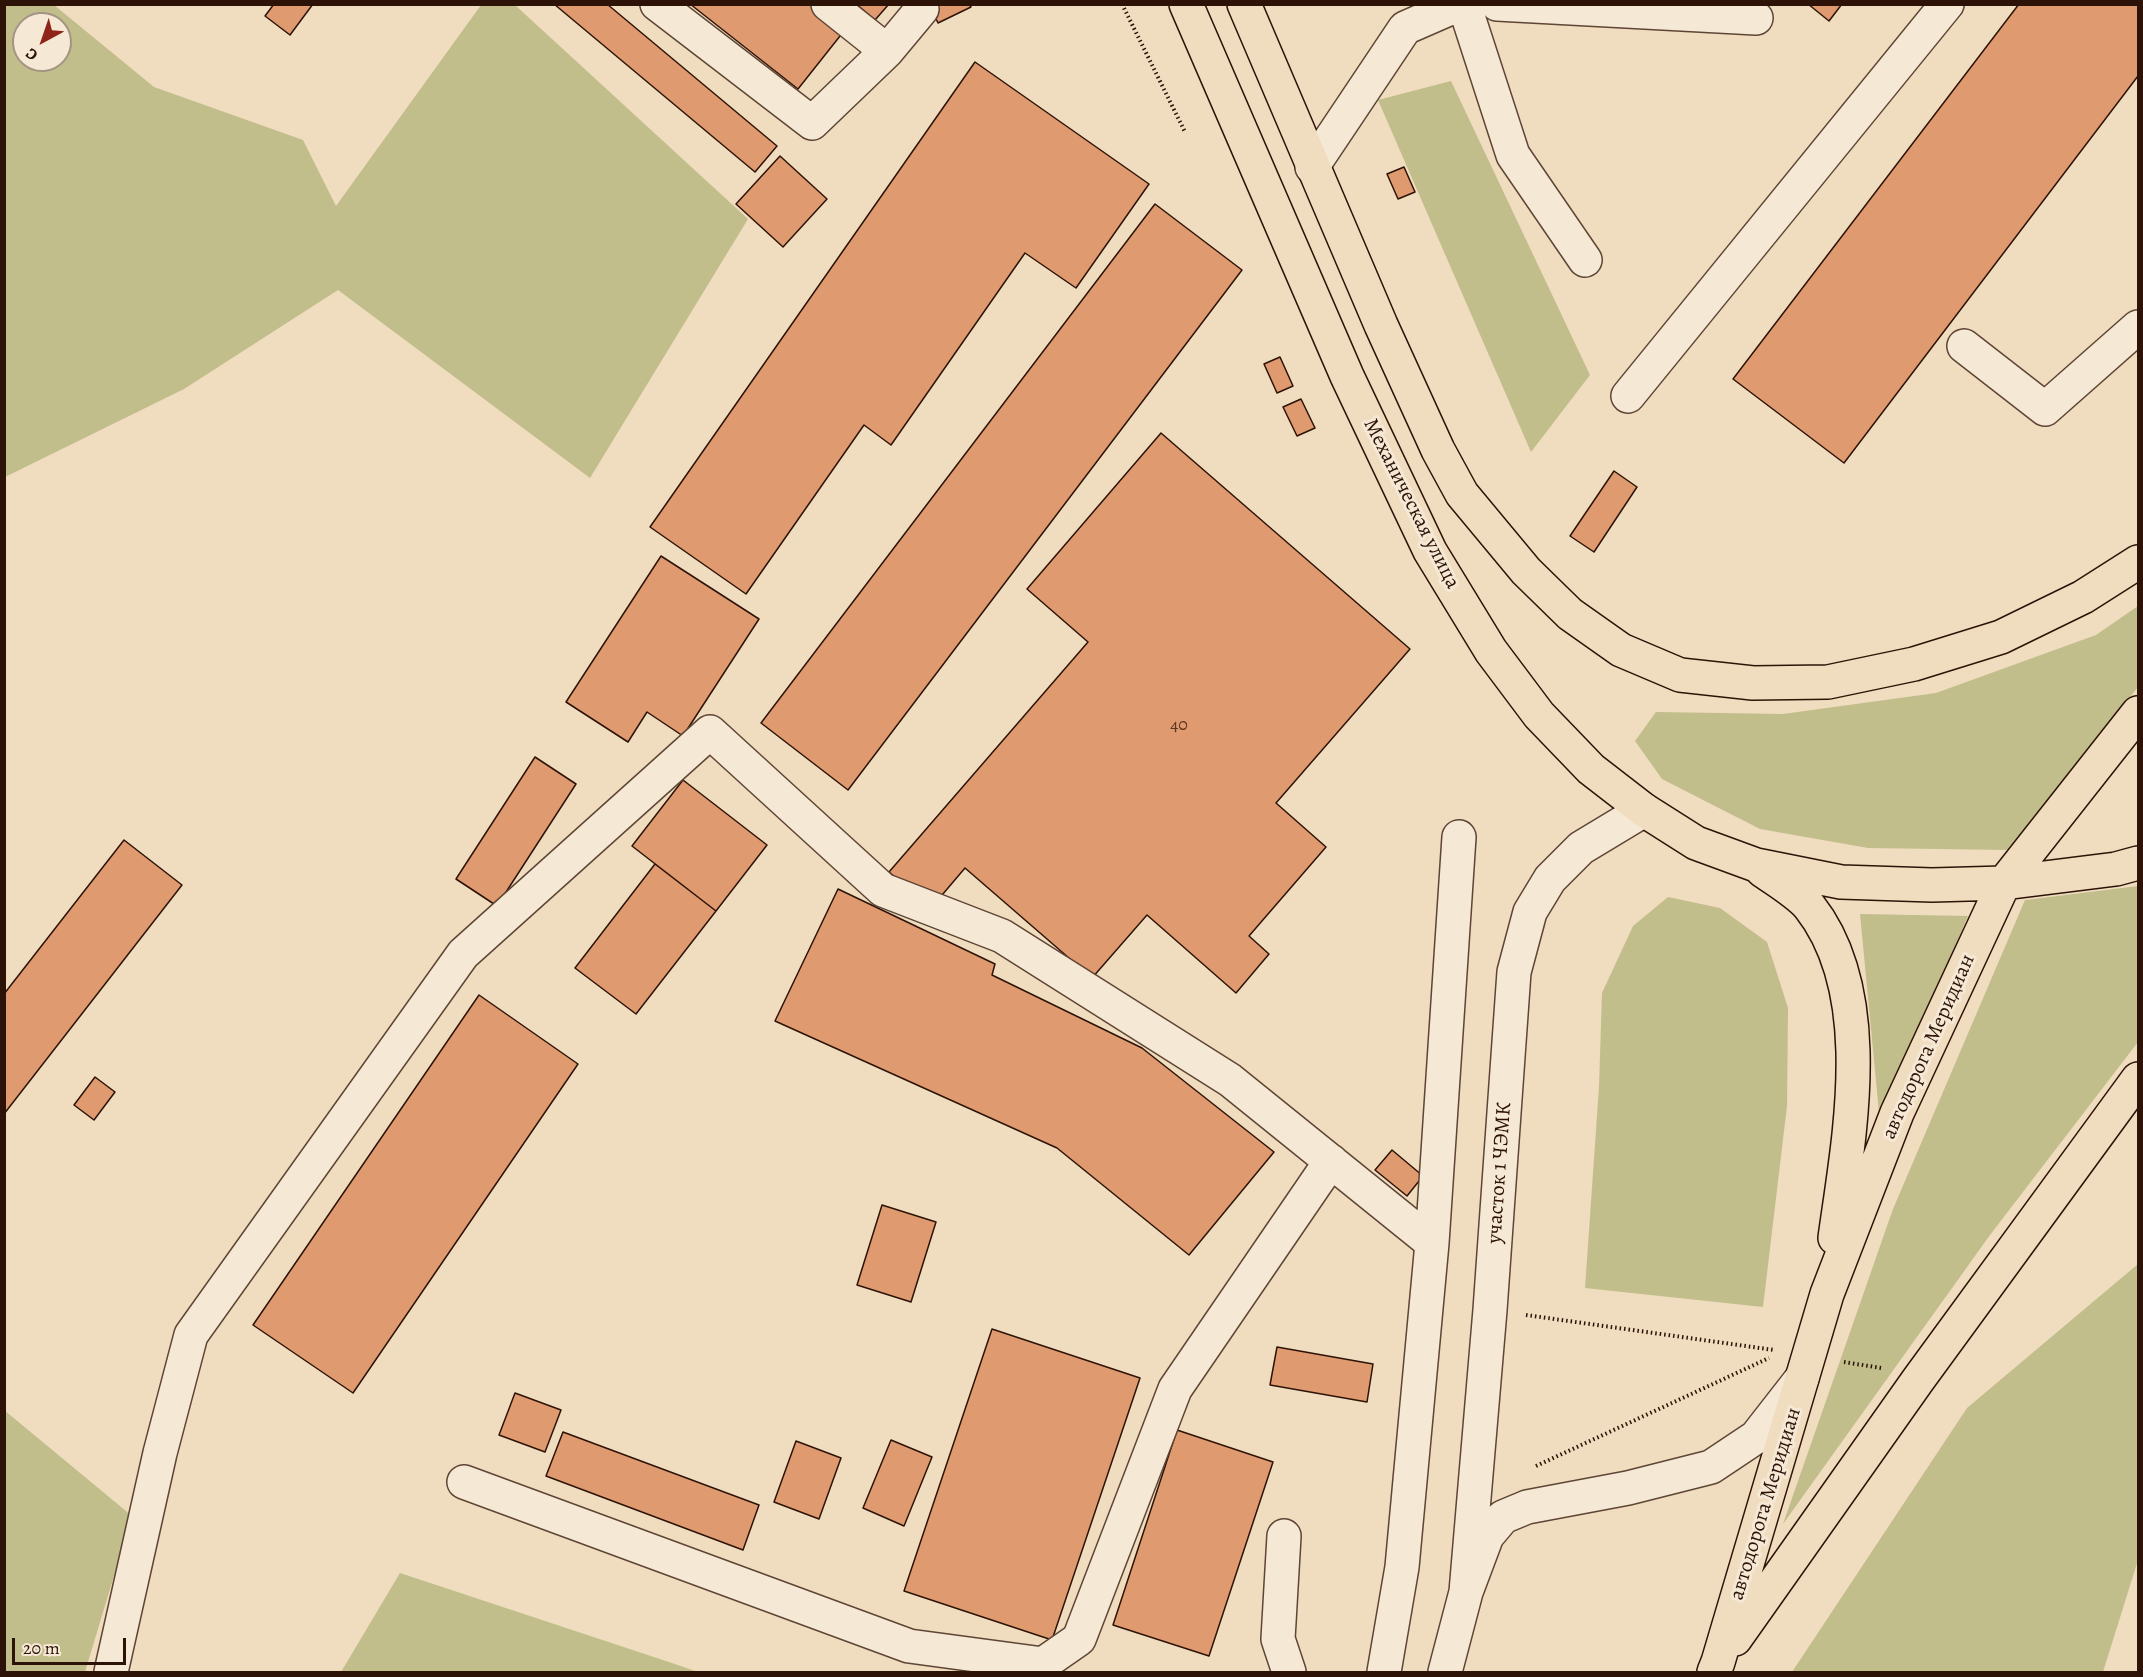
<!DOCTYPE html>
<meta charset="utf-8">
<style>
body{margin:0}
#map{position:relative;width:2143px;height:1677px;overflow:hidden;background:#f0dcbe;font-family:Alegreya,serif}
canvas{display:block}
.frame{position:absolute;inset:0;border:6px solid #2d1307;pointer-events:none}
.north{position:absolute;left:12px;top:12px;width:60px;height:60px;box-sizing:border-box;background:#f5e8d5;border:2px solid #a59383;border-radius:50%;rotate:220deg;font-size:16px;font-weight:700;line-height:24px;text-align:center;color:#2d1307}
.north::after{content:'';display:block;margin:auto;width:21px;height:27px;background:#8f2418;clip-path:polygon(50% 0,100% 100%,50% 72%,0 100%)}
.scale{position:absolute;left:12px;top:1638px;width:114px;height:27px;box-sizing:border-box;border:3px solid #2d1307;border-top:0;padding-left:8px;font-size:18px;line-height:21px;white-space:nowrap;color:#2d1307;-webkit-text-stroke:4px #f5e8d5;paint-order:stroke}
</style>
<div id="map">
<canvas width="2143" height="1677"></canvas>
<div class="frame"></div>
<div class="north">С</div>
<div class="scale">20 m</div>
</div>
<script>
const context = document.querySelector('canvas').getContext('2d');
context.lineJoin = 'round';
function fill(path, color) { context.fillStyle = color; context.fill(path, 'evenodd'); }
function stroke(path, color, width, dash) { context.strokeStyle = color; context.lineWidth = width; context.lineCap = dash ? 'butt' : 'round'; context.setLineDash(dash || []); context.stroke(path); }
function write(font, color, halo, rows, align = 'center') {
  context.font = font + ' Alegreya,serif'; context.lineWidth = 6; context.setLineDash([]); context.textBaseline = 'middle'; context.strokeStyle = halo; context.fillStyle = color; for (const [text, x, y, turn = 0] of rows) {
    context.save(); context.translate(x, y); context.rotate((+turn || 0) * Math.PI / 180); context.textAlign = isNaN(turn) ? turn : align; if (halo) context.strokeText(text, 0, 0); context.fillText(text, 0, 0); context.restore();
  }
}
const green = new Path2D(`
 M5,4L54,5L154,87L303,140L336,206L481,5H515L748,219L590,478L338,290L184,389L5,477ZM24,24H60V60H24Z
 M1451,81L1590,375L1531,452L1378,100Z
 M2138,606V687L2007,850L1868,848L1760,829L1662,779L1635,741L1656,712L1783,714L1936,693L2096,635Z
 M2138,886V1042L1990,1235L1783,1524L1893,1209L2025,900Z
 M1668,897L1720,908L1767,942L1788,1008L1787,1106L1763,1307L1585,1288L1599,1087L1602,993L1633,926Z
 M1860,914L1968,916L1880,1123Z
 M2138,1264V1560L2103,1672H1792L1967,1408Z
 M4,1410L132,1516L85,1672H5Z
 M400,1573L675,1664L698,1672H341Z`);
const building = new Path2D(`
 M274,4H313L290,35L265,16Z
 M554,4H607L777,146L755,172Z
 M690,4H810L844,31L798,89Z
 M856,4H889L875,20Z
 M929,4H969L971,7L938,23Z
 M1808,4H1842L1829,21Z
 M2019,4H2138V76L1844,463L1733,379Z
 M975,62L1149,184L1076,288L1025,253L891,445L864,425L746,594L650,527Z
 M780,156L827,199L783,247L736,204Z
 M1404,167L1415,192L1398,199L1387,174Z
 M1155,204L1242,270L848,790L761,723Z
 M1280,357L1293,386L1277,393L1264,364Z
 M1301,399L1315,428L1297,436L1283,407Z
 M1161,433L1410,649L1276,803L1326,847L1249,936L1269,954L1236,993L1147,915L1092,978L965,868L931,908L889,872L1088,642L1027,589Z
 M1614,471L1637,487L1594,552L1570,536Z
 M661,556L759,619L683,736L647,712L628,742L566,702Z
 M535,757L576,784L497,906L456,879Z
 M683,780L767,845L716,911L632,846Z
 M124,840L182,885L4,1114V994Z
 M655,864L716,911L636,1014L575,968Z
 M838,889L995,964L992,975L1142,1048L1274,1152L1189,1255L1057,1148L775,1021Z
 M479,995L578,1064L353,1393L253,1325Z
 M95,1077L115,1092L94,1120L74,1105Z
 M1392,1150L1423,1176L1407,1196L1375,1170Z
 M882,1205L936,1222L911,1302L857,1285Z
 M992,1329L1140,1378L1052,1640L904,1591Z
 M1277,1347L1373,1364L1367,1402L1270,1385Z
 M515,1393L561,1410L545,1452L499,1435Z
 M1177,1430L1273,1462L1209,1656L1113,1625Z
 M563,1432L759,1505L743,1550L546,1476Z
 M891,1440L932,1457L904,1526L863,1508Z
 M796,1441L841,1458L819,1519L774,1502Z`);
const path = new Path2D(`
 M1122,4L1185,132
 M1526,1315L1774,1350
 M1844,1362L1881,1368
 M1536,1466L1769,1358`);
const minor = new Path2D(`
 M657,4L812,123L887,51L922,9L919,4
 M828,4L887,51
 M1464,4L1513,155L1585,260
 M1497,4L1756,18
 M1312,167L1405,28L1460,4
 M1964,346L2045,409L2138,327
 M1628,396L1947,4
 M464,1482L909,1646L1043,1664L1079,1639L1175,1389L1331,1161
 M1284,1536L1278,1639L1289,1672
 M1466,1592L1490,1310L1514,972L1530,912L1550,879L1581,848L1644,810
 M111,1672L160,1453L191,1335L463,954L710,732L883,890L1002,936L1230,1080L1432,1243
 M1384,1672L1402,1567L1432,1243L1459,837
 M1445,1672L1466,1592L1487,1536L1503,1517L1527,1507L1628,1488L1711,1467L1756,1437L1802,1378`);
const major = new Path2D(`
 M1186,4L1347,376L1430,551L1491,651L1539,715L1591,769L1644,810L1696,843L1756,865L1841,882L1932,885L2004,883L2116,869L2138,863
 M1244,4L1381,325L1438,450L1462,494L1526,571L1570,614L1621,650L1680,675L1753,683L1828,682L1914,664L2001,637L2083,597L2138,562
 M1762,870C1776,880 1798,893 1809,906C1878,993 1849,1137 1835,1238
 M1735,1639L1918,1380L2138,1079
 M1714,1672L1718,1662L1827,1294L1897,1113L2004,883L2138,713`);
const numberNames = [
 ["40",1179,726]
];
const streetNames = [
 ["Механическая улица",1411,504,63],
 ["автодорога Меридиан",1929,1047,-66],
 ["участок 1 ЧЭМК",1500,1173,-86],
 ["автодорога Меридиан",1766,1504,-73]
];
fill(green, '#c1be8c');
fill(building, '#df9a70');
stroke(building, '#2d1307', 1.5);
stroke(minor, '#5e4535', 36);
stroke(major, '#2d1307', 36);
stroke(path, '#2d1307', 4, [1.5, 3]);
stroke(minor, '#f5e8d5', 33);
stroke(major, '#f0dcbe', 33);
write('18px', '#5a3521', null, numberNames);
write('21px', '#2d1307', '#f5e8d5', streetNames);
</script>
